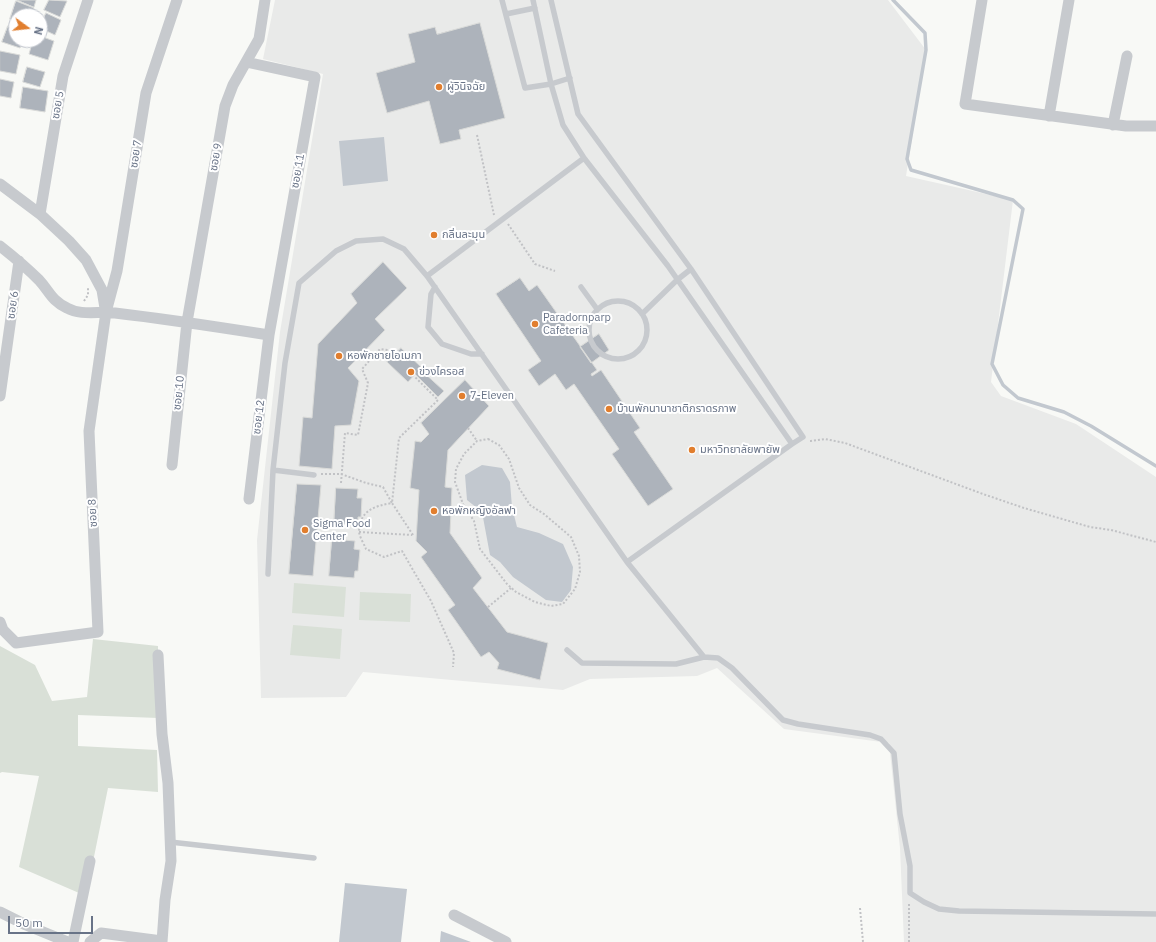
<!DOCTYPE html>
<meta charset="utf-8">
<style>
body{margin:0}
#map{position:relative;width:1156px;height:942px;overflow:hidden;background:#f8f9f6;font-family:"IBM Plex Sans",sans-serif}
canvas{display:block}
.north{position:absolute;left:8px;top:8px;width:40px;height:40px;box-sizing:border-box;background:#fff;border:1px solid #c3c7cf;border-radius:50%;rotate:105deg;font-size:11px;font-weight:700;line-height:16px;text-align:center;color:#687387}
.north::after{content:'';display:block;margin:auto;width:14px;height:18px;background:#e17e2e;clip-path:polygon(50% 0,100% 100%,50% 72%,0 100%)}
.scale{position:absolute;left:8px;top:916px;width:85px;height:18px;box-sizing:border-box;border:2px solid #687387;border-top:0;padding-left:5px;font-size:12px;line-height:14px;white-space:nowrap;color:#687387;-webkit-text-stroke:3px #fff;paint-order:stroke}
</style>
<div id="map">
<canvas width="1156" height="942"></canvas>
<div class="north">N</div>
<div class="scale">50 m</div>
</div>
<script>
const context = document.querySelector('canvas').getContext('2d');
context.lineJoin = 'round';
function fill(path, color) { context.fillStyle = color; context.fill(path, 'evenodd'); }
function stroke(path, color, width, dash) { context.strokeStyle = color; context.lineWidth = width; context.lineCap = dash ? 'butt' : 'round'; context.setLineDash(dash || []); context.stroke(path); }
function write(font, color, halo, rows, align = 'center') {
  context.font = font + ' "IBM Plex Sans","Noto Sans Thai",sans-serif'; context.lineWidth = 4; context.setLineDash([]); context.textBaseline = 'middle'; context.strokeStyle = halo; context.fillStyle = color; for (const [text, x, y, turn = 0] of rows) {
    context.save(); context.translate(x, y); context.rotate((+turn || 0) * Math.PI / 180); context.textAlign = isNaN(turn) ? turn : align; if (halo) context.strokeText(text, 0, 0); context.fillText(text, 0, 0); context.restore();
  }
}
const built = new Path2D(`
 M275,0H888L926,50L906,176L1013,200L991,382L1001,396L1076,424L1156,477V942H904L900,848L889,743L784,729L717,668L697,676L590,679L563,690L363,672L346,697L261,698L257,540L280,332L323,74L263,59Z`);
const green = new Path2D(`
 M294,583L346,587L344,617L292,613Z
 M360,592L411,594L410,622L359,620Z
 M293,625L342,629L340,659L290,655Z
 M93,639L158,646V718L78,715V746L157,750L158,792L108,788L86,896L19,867L39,776L2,772L0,773V646L35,665L52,701L87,697Z`);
const water = new Path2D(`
 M384,137L388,181L343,186L339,141Z
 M482,465L502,468L510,482L512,507L517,527L539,533L563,544L573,567L571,590L562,602L546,600L513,577L500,562L490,555L482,512L467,500L465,475Z
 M345,883L407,889L401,942H339Z
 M441,931L471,942H440Z`);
const stream = new Path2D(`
 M893,0L925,33L926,50L907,159L911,170L1013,200L1023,209L992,364L1003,385L1018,398L1064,412L1091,426L1156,466`);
const building = new Path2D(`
 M17,0H36L34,7Z
 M49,0L67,1L60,17L44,10Z
 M16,1L34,8L31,16H16V21L10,19Z
 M46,13L61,20L55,35L40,28Z
 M480,23L505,118L459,130L461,139L440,144L429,101L387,113L376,73L415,62L408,34L435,27L437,34Z
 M8,26L16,29V40H23L20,48L2,42Z
 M40,36L54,41L48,60L29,54L33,40H40Z
 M0,51L20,55L16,74L0,71Z
 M27,67L45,72L40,87L23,82Z
 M0,79L14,82L11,98L0,96Z
 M23,87L48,91L45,112L20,108Z
 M383,262L407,288L375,319L385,330L348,368L359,381L351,425L335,426L332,469L299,466L303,417L312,418L318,344L357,303L351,294Z
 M520,278L529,291L537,285L597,370L591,374L592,376L601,370L640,428L634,432L673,489L648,506L612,454L619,449L574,384L566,390L555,374L539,386L528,370L541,361L496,294Z
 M599,334L609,350L591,363L580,347Z
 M401,348L422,368L421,370L444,391L438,397L415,374L408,382L387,362Z
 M465,380L489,406L448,450L445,487L452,488L450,533L482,578L473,588L507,632L548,643L540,680L497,669L499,663L489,652L481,657L448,610L455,605L421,557L427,552L416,541L419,490L410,488L415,441L421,442L429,434L421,423Z
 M297,484L321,485L313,576L289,574Z
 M336,488L358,489L357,498H362L361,517H358V525L334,524Z
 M332,539L355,541L354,549L360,550L358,571H355L354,578L329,576Z`);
const path = new Path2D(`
 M477,135L494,215
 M508,224L535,264L555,271
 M84,301L88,295V287
 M468,428L477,441
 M488,439L499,445L509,459L519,488L530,505L544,514L571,537L579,556L580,572L575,589L563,604L551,606L535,602L516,592L507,584L480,549L474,521L463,504L455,482L456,469L464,454L477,441Z
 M810,441H811L825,439L845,443L983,494L1024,508L1090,527L1111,530L1156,542
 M321,474H341L366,483L383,487L392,503C375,506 360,510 359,531C359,536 364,544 366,549L384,557L402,551L431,601L454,653L453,667
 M341,483L345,433L358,435L368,383L362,369L380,349L388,350L395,354
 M359,532L412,535
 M413,535L392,503L399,438L438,400L414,376
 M488,607L511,588
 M860,908L863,942
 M909,942V903`);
const lane = new Path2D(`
 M502,0L525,88L551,84L570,78
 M533,0L551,84L563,125L584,158L668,266L792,444
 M551,0L578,114L691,269L803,437L792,444L627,562
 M506,14L535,8
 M427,276L584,158
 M435,287L431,294L428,327L442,344L471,354H482
 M581,287L597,309
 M589 330a29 29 0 1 1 58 0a29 29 0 1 1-58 0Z
 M642,314L677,280L691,269
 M273,470L314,475
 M268,574L273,470L285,363L299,283L336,251L356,241L383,239L404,249L427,276L627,562L704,657
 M567,650L582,663L676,664L704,657L718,658L732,668L783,720L798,724L870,735L881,739L894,753L900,814L910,866V893L924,902L939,909L959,911L1156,914
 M170,842L314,858`);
const street = new Path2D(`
 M982,0L965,104L1126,126H1156
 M246,62L315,77L269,335L249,499
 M1049,116L1069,0
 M1113,125L1127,56
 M0,184L40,214L69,241L86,260L102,290L105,308
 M40,214L63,76L88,0
 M0,246C14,257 27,268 39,280C50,292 51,300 67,308C81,316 99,311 115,313C167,319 218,327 269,335
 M0,396L19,261
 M172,465L187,322L225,106L233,85L259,39L265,0
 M0,622L3,630L16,643L98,632L89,431L106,312L117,271L146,93L177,0
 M158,655L162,734L168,783L171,861L165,900L162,942
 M0,912L26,925L68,942
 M454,915L506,942
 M73,942L90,861
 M90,942L101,933L162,941`);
const markers = [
 [439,87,4,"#e17e2e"],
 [434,235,4,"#e17e2e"],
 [535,324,4,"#e17e2e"],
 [339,356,4,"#e17e2e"],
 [411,372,4,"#e17e2e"],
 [462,396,4,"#e17e2e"],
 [609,409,4,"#e17e2e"],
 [692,450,4,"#e17e2e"],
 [434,511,4,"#e17e2e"],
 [305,530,4,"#e17e2e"]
];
const poiNames = [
 ["ผัูวินิจฉัย",447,87],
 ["กลิ่นละมุน",442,235],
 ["Paradornparp",543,318],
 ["Cafeteria",543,331],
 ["หอพักชายโอเมกา",347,356],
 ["ข่วงไครอส",419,372],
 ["7-Eleven",470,396],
 ["บ้านพักนานาชาติภราดรภาพ",617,409],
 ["มหาวิทยาลัยพายัพ",700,450],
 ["หอพักหญิงอัลฟา",442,511],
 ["Sigma Food",313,524],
 ["Center",313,537]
];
const streetNames = [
 ["ซอย 5",58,105,-80],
 ["ซอย 7",136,154,-81],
 ["ซอย 9",216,157,-80],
 ["ซอย 11",298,171,-80],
 ["ซอย 6",13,305,-82],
 ["ซอย 10",179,393,-84],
 ["ซอย 12",259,417,-83],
 ["ซอย 8",93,513,-93]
];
fill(built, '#e9eae9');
fill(green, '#d9e0d7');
fill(water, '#c2c8cf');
stroke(stream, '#c2c8cf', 3.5);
fill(building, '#adb3bb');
stroke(building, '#dadbd9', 1);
stroke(path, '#c1c2c5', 2, [2, 2]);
stroke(lane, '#c7cace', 5.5);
stroke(street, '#c7cace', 11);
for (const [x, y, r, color] of markers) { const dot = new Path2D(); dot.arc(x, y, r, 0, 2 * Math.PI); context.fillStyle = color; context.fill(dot); stroke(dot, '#fff', 1.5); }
write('11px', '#687387', '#fff', poiNames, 'left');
write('11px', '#687387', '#fff', streetNames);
</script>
